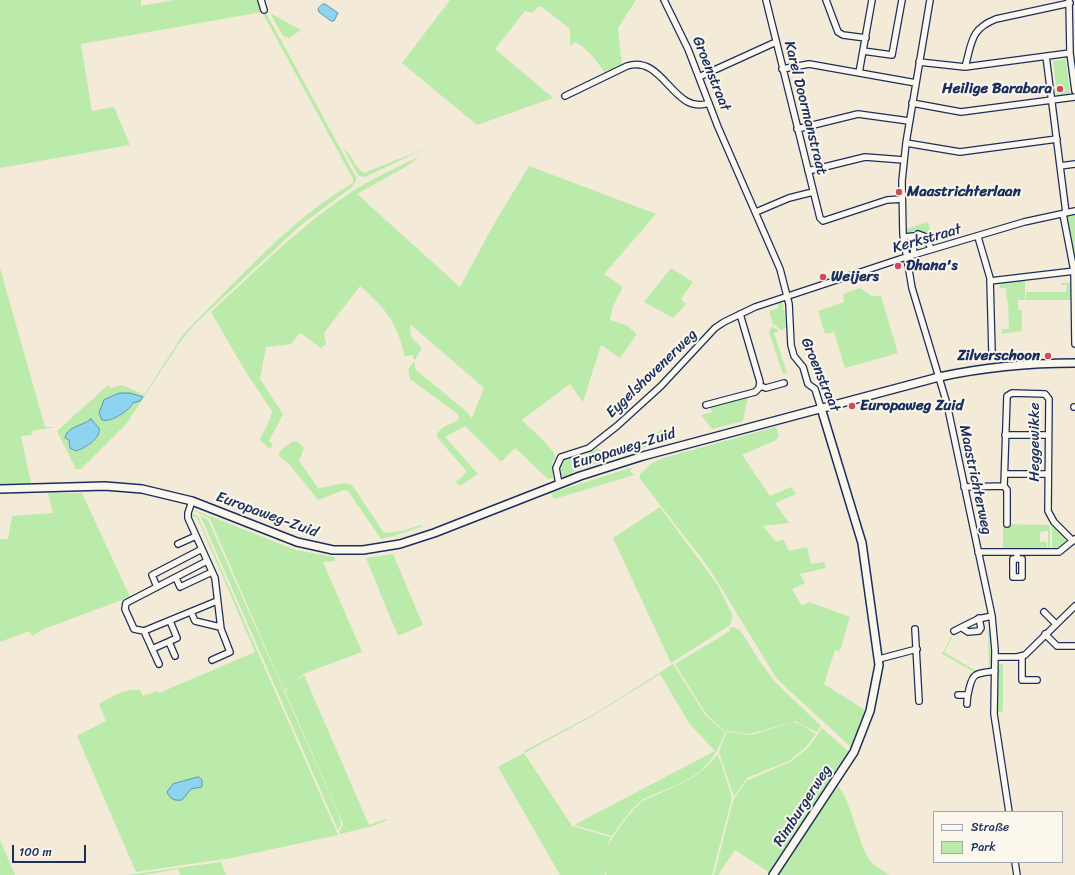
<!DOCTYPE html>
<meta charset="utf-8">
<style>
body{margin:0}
#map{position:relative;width:1075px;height:875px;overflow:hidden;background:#f3ead8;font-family:Sriracha,sans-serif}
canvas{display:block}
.legend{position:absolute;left:933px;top:811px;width:130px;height:52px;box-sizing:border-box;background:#fbf7ec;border:1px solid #a1a7b3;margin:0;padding:5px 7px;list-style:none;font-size:12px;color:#1b2f5e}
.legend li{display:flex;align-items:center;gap:8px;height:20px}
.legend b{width:20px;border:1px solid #a1a7b3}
.scale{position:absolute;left:12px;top:845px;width:74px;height:18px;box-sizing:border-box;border:2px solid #1b2f5e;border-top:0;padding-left:5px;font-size:12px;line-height:14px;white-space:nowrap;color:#1b2f5e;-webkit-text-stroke:3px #fbf7ec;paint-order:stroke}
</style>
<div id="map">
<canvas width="1075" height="875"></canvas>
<ul class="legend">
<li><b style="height:5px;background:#fbf7ec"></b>Straße</li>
<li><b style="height:11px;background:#bbebaa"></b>Park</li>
</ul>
<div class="scale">100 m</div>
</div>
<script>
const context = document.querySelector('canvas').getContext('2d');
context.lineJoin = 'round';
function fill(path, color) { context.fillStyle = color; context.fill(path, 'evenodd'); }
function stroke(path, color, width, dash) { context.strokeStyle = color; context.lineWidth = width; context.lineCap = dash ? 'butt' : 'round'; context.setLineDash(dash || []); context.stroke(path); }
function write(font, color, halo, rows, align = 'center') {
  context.font = font + ' Sriracha,sans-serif'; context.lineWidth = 4; context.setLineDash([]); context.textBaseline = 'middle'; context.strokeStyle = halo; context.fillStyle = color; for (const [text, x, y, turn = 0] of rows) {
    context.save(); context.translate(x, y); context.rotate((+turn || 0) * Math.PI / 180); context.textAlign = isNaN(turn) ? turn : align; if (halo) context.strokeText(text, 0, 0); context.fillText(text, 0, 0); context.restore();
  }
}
const green = new Path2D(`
 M0,0H141V6L174,0H259L357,179L352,187L301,225L195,324L180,342L127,423L81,469H76L57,431L108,385L111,388L122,385L144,395L182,336L192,325C241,277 293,217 353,183V179L262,12L81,44L92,111L114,107L130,145L0,168ZM130,393L143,397L140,401L133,403C130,410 111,423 102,420L99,413C105,394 112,396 130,393ZM91,419L95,423L98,435L89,445L77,451L69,446V441L66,440V435L71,430Z
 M450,0H636L618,28L622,66L606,74C597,62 589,49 575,42L570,46V29L542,7H538L532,13L525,11L495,49L553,98L477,125L402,63Z
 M270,13L301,30L289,38L283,36Z
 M1066,59L1070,94L1057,96L1053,61Z
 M343,148C352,155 355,168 364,173L426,148L365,177L359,176L357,173Z
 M420,156L407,166L357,194L460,287L495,222L529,166L656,214L604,274L623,287L613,306L610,320L626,325L637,334L620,358L601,345L583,402L570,384L522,420C533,432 548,442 556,457L552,462L553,478L548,479L515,448L502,461H500L465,426L445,437L478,474L460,486L456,482L467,472L437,437C437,426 454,425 459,418L458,414L410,379L408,370L414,361L413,355L405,356C397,323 385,307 360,286L324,333L326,344L321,348L300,333L291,344L266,347L260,379L283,414L269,441L273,444L270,449L260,440C263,432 272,418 272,411L244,369L211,312C257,270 301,225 353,191C374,178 398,167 420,156ZM410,324L484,388L472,418L466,411L416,370L414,361L422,348L411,337Z
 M1074,213L1075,214V265L1065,215Z
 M928,222L934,244L910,250L906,229Z
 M0,268L45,427H56L31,431L32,435L21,436L31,483L0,484Z
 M671,268L693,282L681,299L686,304L673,318L644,302Z
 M1025,280V300H1018V310H1022V331L1002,334V329H1009L1008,302L1007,301L1006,288H1000L999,283Z
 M1061,283H1071V300H1026V292H1066L1067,285H1061Z
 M860,288L872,296H881L898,353L845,368L834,332L825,334L818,311L844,302L843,294Z
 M782,302L784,307L781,309H784L786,328L781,330L773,324L769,311L778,308V303Z
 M772,326L779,331L774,333L787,373L783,374L769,332Z
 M748,396L743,421L712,429L701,415L712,412L710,406Z
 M776,427L779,435L776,440L742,455L770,496L791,487L796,494L775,503L789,523L763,526L776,542L783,539L789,551L807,547L811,564L824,562L826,568L800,574L805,583L792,589L802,606L809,602L850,617L840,651L835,650L824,684L865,710L852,748L777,679L709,568L640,479V474L652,463L663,458Z
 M663,428L667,441L639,449L637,447L652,434L653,436Z
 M294,441L298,442L304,448L299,461L318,488C329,488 341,481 352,485L384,533L402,531L420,525L423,526L394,536L381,539L348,491L344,490L318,500L290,465L278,455L283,448Z
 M598,448L606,458L614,455L615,457L574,471L571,474L564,477L561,476L560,466L564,459L583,456Z
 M633,467L630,471L634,475L554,499L551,493Z
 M48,493H82L130,597L44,629L32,636L29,631L0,642V539H8L12,516L53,513Z
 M660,507L717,584L733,616L730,625L671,663L613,538Z
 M192,509L296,550L335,557V561L323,562L362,652L303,674L290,687L284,690L210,519Z
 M190,513L198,516L338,835L231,858L136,872L77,736L106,721L99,704C113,696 124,688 140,690L143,696L158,691L159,693L255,652L203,531L196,516L191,518Z
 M200,515L208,520L339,815L341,825L338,830Z
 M1003,524L1050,525V549H1048V531L1040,532V542H1047V548H1003Z
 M1052,525L1065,538L1066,542L1059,548L1052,549Z
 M393,554L423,625L398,636L366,558Z
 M732,627L740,630L761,663L776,683L821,726L817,732L795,721L750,734L725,731L707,715L675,664L730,631L729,628Z
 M988,630H990L991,671L976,673L942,654L952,635V638L944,652L976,671L989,669Z
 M673,664L706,716L725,732C712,767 698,776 665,790C658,793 648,796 642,800C630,810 621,823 612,836L574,825L715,751L689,723L660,674L596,714L525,753L524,751L596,713Z
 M998,664H1003V711L997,713Z
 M304,675L369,825L386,819L387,820L373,826L340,834L339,832L343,825L342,821L285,691Z
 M792,722L800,724L816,734L806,747L789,761L747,778L734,797L719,752L726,732L752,735Z
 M822,728L849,752L770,873L735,850L718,875H714L733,801L746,781L790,762L808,748Z
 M524,753L572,826L611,837L601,864L605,875H560L498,767Z
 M717,755L721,762L732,798L712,875H607C605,873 603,870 602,867C600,850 630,811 643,801C649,797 657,795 663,792C684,783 703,774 717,755Z
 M837,785C849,794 858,844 871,862C876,867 884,871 889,875H779V871Z
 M0,840L15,875H0Z
 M221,862L226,875H180L178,869L144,875H127Z`);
const water = new Path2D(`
 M323,4H325L338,13L334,21H331L319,12L318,9Z
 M120,393H130L143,397L140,401L133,403C130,410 111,423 102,420L99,413L104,400Z
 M91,419L99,428C101,439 85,448 76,451L70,448L69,440L65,438C67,426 83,426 91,419Z
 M199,777L202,780V787L191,789L182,800C174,801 170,799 167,792L173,784Z`);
const street = new Path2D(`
 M261,0L264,10
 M664,0L688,49L718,127L780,269L789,304L791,345L794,356L803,367L808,384L815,389L821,408
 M766,0L820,218L823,221L887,200L902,199
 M826,0L838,32L843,35L866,38
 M930,0L906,143L902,181L903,235L912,288L947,404L992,616L995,650L994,714L1009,812
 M1069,0L1070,53L1075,91
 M863,51L892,55L902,0
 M1046,56L1066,213
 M919,62L965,67L1070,53
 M965,67C972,43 970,29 996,19L1070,3
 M782,69L809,64L916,83
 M859,73L872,0
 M699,77L776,42
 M565,96L627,66C664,54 673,116 709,103
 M912,103L961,112L1075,97
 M797,129L858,114L909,121
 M906,143L960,152L1057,139
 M1060,166L1075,164
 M808,171L865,157L904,160
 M756,212L789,198L813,192
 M1063,214L1074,271L1075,344
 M918,234L926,237L931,249
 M904,237L914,236
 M978,237L990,278L992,353
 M914,254L913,246L916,241L917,237
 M990,281L1075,271
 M760,386L766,388L784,383
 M706,405L755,392L759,388L760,382L740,314
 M1074,407H1075
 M1005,435H1048
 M1005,474H1048
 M559,484L556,468L561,457L589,448L617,426L661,386L715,328L724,322L755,307L906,257L1024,222L1075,211
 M964,487L1004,486
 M192,501L188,513V518L215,578L221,629L230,652L212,660
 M1007,524V490L1004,486L1007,396L1012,393L1045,394L1049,399L1048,511L1054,522L1073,541
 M178,544L196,536
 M978,552H1059L1075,539
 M1017,552V559H1022V577H1013V559H1017
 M207,561L126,603L125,609L134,629L144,631L217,601
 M176,578L180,587L212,572
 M157,587L152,575L202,549
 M191,612L195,621L220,627
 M1044,612L1056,624
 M962,628L968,632L979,631L981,628L979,618
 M915,629L919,701
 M144,631L159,664
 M954,631L978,619L992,616
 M1045,634L1057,646H1075
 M169,642L175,656
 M152,649L177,638L170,621
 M1022,656V680H1037
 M995,657H1017L1025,655L1075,606
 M879,659L917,649
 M958,695H967
 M967,704C967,698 970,678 976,675C981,672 990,672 995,671
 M1015,862L1017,875`);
const secondary = new Path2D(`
 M0,489L105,486L142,489L192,501L297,542L333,550H363L400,544L434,533L580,476L643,456L939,377C985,367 1028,363 1075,363
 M773,875L854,752L870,711L879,665L862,543L821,408`);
const markers = [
 [1060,89,4,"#d1495b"],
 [899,192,4,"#d1495b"],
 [898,266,4,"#d1495b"],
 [823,277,4,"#d1495b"],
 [1048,356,4,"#d1495b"],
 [852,406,4,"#d1495b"]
];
const streetNames = [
 ["Groenstraat",711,74,68],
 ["Karel Doormanstraat",805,108,76],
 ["Kerkstraat",927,239,-16],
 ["Eygelshovenerweg",652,374,-44],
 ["Groenstraat",820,375,67],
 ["Heggewikke",1035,442,-90],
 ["Europaweg-Zuid",624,449,-17],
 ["Maastrichterweg",975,480,78],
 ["Europaweg-Zuid",267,515,20],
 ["Rimburgerweg",803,806,-57]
];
const poiNames = [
 ["Heilige Barabara",1052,89,"right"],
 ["Maastrichterlaan",907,192],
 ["Dhana's",906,266],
 ["Weijers",831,277],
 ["Zilverschoon",1040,356,"right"],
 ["Europaweg Zuid",860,406]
];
fill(green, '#bbebaa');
fill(water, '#8dd4ee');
stroke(water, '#5f92b4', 1);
stroke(street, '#1b2f5e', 8);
stroke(secondary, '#1b2f5e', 10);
stroke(street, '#fbf7ec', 5.5);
stroke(secondary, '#fbf7ec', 7);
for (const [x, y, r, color] of markers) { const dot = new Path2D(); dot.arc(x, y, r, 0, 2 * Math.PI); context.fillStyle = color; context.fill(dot); stroke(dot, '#fbf7ec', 1.5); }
write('15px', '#1b2f5e', '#fbf7ec', streetNames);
write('bold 15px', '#1b2f5e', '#fbf7ec', poiNames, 'left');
</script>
